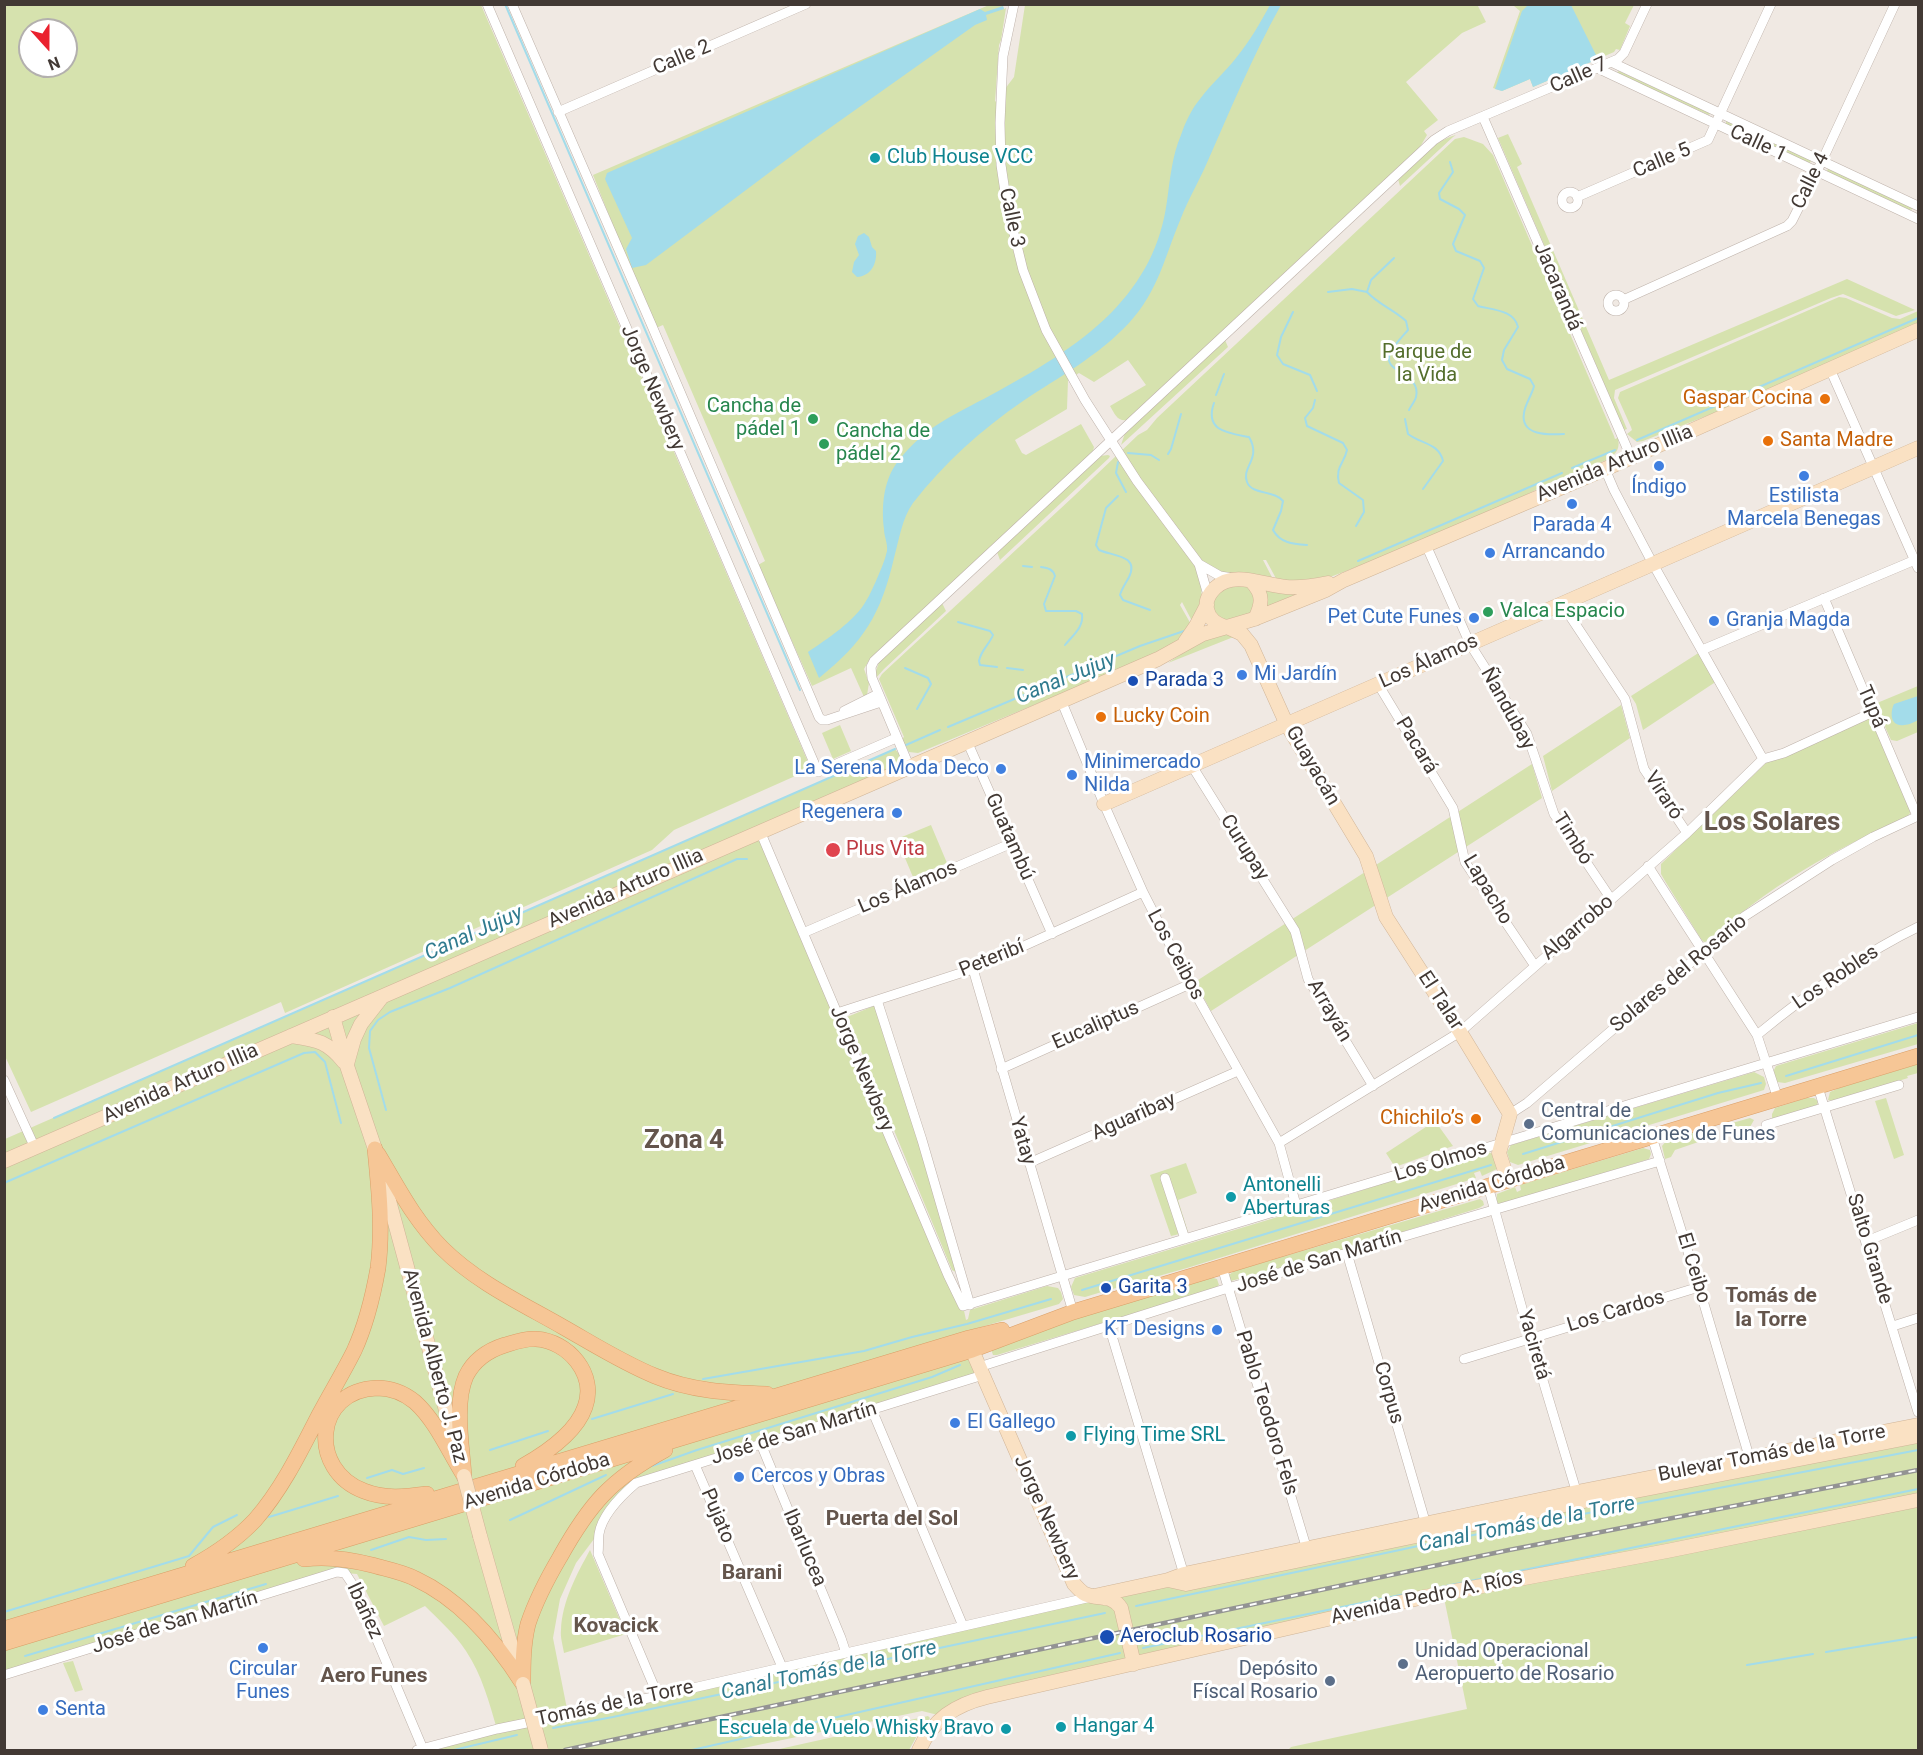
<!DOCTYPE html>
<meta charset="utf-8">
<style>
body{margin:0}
#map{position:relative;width:1923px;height:1755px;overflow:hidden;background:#f0e9e3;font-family:Roboto,sans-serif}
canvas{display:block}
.frame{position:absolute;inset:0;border:6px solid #423934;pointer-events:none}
.north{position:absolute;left:18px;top:18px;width:60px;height:60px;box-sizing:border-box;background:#fff;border:2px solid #b3b0ae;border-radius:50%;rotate:159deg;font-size:16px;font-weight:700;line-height:24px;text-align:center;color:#423934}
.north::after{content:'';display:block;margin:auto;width:21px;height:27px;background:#ea212e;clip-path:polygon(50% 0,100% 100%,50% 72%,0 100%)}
</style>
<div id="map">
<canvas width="1923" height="1755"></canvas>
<div class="frame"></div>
<div class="north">N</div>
</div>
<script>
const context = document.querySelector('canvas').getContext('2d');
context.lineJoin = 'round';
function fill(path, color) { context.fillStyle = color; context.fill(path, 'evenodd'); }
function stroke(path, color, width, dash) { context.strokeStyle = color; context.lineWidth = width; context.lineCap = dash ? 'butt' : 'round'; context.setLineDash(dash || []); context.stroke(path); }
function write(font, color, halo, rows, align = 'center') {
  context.font = font + ' Roboto,sans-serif'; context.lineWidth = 6; context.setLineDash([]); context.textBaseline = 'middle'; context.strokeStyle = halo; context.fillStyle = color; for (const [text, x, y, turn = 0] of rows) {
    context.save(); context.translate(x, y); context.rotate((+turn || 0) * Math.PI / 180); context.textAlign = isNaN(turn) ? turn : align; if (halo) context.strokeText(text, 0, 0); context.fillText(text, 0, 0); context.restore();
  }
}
const green = new Path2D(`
 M1477,4L1486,22L1462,33L1406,82L1438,120L1424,131L1427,135L1420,147L1128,420C1117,422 1115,414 1110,406L1146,385L1128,360L1094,382L1079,373L1068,380L1067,409L1015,440L1022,453L1026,455L1081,424L1094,447L1092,455L868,662L864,669L869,683L867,695L864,697L851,668L812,686L758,565L765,561L663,325L656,328L633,276L593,175L989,5H1007L1003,6L1004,9L1006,8L1001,40L999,45L995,102L1014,77L1025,5Z
 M4,5H481L811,769L674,830L652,850L285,1013L281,1002L31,1112L4,1054ZM30,30H66V66H30Z
 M1516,5H1634L1625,23L1630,26L1620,50L1616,49L1614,52L1533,87L1530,79L1502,91L1493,88L1520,11L1514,6Z
 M1619,71L1710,113L1709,115L1616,73Z
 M1726,121L1810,160L1811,162L1809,163L1726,125Z
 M1508,134L1522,164L1517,167L1609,380L1847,279L1915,310L1896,316L1843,294L1831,298L1615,390L1614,398L1627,429L1624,430L1498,138Z
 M1456,135L1453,137L1400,186L1398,179C1415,162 1433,141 1456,135Z
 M1464,137L1483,144L1493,155L1614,436L1615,439L1618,438C1620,448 1617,453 1609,459L1549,483L1522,497L1404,549L1325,579L1279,584L1266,560H1263L1275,583L1218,572L1199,573C1203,592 1203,605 1192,621L1182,602L1180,605L1192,626L1183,638L1164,651L918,753L909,752L902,739L904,737L879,679L882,674L1073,497L1138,435L1147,430L1157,418L1455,139Z
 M1828,168L1913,207V209L1909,210L1828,173L1827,171Z
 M1839,297L1846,298L1892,318L1900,319L1918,311V325L1729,407L1643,441L1637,442L1627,434L1632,430L1631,427L1618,398L1620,392Z
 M1225,340L1228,347L1121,445L1125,433Z
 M1108,455L1110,456L1109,458L1000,560L997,552L1100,456Z
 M1231,585L1249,586L1256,595C1255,601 1255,609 1250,613C1236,628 1200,617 1215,596C1218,592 1226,588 1231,585Z
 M1265,589L1306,590L1266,610Z
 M942,603L946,611L884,669L876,678V671L879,662Z
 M1222,634L1236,636L1168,663L1197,643Z
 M1700,652L1717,681L1643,730L1636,704L1631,696Z
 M1918,686V732L1897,741L1891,740L1876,707L1877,703Z
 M1621,705L1630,738L1552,791L1543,756Z
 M1867,719H1871L1910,807V813L1907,817C1839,847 1762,889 1710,941L1704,942L1701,939L1665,881L1661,874V864L1767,762Z
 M840,725L851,751L833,759L822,733Z
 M895,749L909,766L760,831L963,1306L966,1320L968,1319L970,1310L1047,1286L1058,1288L1061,1292L1063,1299L1059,1304L968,1331L983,1375L636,1483L576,1563L560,1599L553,1638L568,1714L1094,1596L1918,1436V1500L1134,1664L942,1716L922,1711L734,1750H417L497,1729C489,1702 482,1675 466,1651C455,1634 439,1620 425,1606L384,1626L357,1574L345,1573L5,1675V1139Z
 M1532,764L1542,798L1211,1011L1195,982Z
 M931,825L947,863L913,877L897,839Z
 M876,1005L959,1274L952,1270L847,1017Z
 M1918,1023V1044L1785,1083L1777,1082L1773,1072L1776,1066Z
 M1918,1064V1073L1907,1076L1908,1078L1833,1101L1828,1100L1830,1092L1839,1088Z
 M1754,1072L1764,1077L1766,1084L1764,1090L1518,1165L1510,1162L1507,1152L1511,1145Z
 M1806,1098H1814L1818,1101L1817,1105L1777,1118H1772V1114L1775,1108Z
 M1886,1098L1904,1155L1894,1159L1875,1101Z
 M1750,1118L1754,1120L1750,1127L1731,1133L1725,1129V1125Z
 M1435,1121L1453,1146L1395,1167L1386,1153Z
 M1699,1131L1704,1132L1707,1139L1675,1150L1671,1157L1665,1159L1662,1146L1667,1140Z
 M1643,1148L1650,1150L1651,1154L1649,1159L1501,1205L1496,1202L1497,1194L1515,1187L1517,1192L1521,1190L1520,1185Z
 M1486,1151L1495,1155L1497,1169L1482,1176L1480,1171L1474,1173L1476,1178L1187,1268L1109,1290L1107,1285L1103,1286L1105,1291L1085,1297L1074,1295L1071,1287L1075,1278L1271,1219Z
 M1186,1163L1197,1193L1178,1200L1188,1232L1171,1236L1150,1175Z
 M1480,1199L1483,1201L1484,1205L1479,1208L1341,1251L1231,1281L1229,1275L1234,1271Z
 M1210,1277L1217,1279L1219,1285L1214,1289L997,1355H993L991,1349L1078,1317Z
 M1918,1507V1750H1288L1291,1747L1467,1709L1444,1598Z
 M590,1550L626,1634L564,1653C563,1646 560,1637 561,1630C562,1601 577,1574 590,1550Z
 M73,1661L83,1690L75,1692L63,1663Z
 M928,1716L930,1718L918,1734L909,1750H775Z`);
const water = new Path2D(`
 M1529,4L1571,5L1598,59L1533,87L1530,79L1502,91L1495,89L1522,11Z
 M1270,5H1281C1252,57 1230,111 1206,165C1198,183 1188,200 1181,218C1164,258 1159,290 1129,323C1098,356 1059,377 1023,401C982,429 944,463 913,503C902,518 899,540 894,558C881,614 864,642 819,678L808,652C827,639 855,621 866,601C870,595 873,587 876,581C880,571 885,561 887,551C888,544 884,536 884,529C881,505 884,478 899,460C927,425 954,415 991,395C1033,372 1077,347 1111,313C1142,281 1161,246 1167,201C1170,179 1172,156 1181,135C1185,123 1192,108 1200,99C1211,84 1225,72 1236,58C1250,41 1260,23 1270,5Z
 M1003,6L1004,9L986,15L987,20L975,25L810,142L646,265L632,268L626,249L632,238L605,179L607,173L980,9L985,12Z
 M864,233L869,237L872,247L876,251C877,264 871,276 857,277L852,272L854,262L859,255L855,244L858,236Z
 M1918,696V720C1914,722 1909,725 1904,725C1890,727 1890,712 1894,704Z`);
const stream = new Path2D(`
 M505,4L800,690
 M1450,162L1453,172L1439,193L1440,199L1459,209L1465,215L1453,244L1456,251L1480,261L1484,268L1473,299L1478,306C1493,310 1514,310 1518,327L1504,350L1502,360L1507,369L1530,379L1534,386C1532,395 1525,404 1524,413C1520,436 1549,435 1564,434
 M1394,258L1371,280L1367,292C1378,304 1394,310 1406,321L1408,330C1402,337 1394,345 1390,353C1381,373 1422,372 1416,397C1415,401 1411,406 1409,410
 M1328,292L1352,289L1367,292
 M1293,312L1281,337L1277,355L1283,364L1310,375L1317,391
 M1216,395L1224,374
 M1315,400L1313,408L1305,418L1307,426L1343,443L1347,450C1344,464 1335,467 1339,483L1363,500L1364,512L1356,526
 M1214,403C1204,431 1228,433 1249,437C1262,459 1241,467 1247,482C1252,495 1274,490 1283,501L1281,511L1273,530C1280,543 1293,544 1307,545
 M1405,419L1408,434C1421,444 1439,443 1443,461L1423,489
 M1637,440L1918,318
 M1128,453L1151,455L1159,460
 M1168,454L1171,449L1181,414
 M1118,462L1116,473L1126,492
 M1572,468L1615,450
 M1118,496L1106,508L1096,545L1099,550C1112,556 1140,555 1129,577C1126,583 1122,588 1120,595L1123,600L1150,610
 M1358,561L1562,473
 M1023,566L1032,567
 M1041,567C1048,568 1053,569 1055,576L1044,604L1046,611H1076L1082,614C1084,627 1073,635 1065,645
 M958,622L990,631L993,635C989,645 981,650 979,661L980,665L997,667
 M905,668L928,678L931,684L917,709
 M1007,668L1023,670
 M948,727L1140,646L1184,631
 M906,745L940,730
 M1786,1076L1918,1035
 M386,1110L369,1048L370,1031L378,1020L390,1012L450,988L737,859H747
 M54,1118L895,749
 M1523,1154L1718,1093L1761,1083
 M4,1183L304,1053L315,1052L325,1062L341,1123
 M1082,1290L1491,1165
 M703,1379L864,1351L912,1337L967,1324L1051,1299
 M592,1419L673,1394
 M490,1450L548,1431
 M652,1466L697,1450L932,1377L960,1365
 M367,1478L392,1470L403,1474L424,1468
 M269,1517L338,1496
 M510,1520L606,1475
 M371,1550L409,1537L426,1540L446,1539
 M1436,1588L1918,1489
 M1136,1606L1442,1541L1918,1450
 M4,1612L189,1556L213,1527L237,1515
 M1143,1648L1410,1593
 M1826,1652L1918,1637
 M25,1656L266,1584
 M1747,1665L1813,1654
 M553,1728L613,1717L1105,1613
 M454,1750L517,1735
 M692,1750L1120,1653`);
const street = new Path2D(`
 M487,4L818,772L896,738
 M512,4L652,326L819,717L822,720H827L881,702
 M1014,4L1003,56L1000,123L1001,165L1007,205L1023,270L1046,330L1085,400L1137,481L1199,564L1208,595
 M1611,62L1918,206
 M1597,68L1918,219
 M558,112L806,4
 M1483,117L1631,457
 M1562 200a8 8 0 1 1 16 0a8 8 0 1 1-16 0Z
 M1577,197L1708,140L1771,4
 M1608 303a8 8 0 1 1 16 0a8 8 0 1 1-16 0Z
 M1623,300L1787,226L1792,221L1822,161L1895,4
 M1830,369L1918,568
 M1605,469L1614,490L1653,564L1763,759
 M1426,545L1470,644L1527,734L1554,814L1611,899
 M1199,564L1220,576L1233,578
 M1824,598L1917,816
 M1562,604L1625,699L1644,769L1687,833
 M1702,650L1915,560
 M1378,684L1453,808L1465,862L1535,966
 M1061,700L1104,804L1143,892L1190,984L1279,1143L1296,1205
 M844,711L878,694
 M967,741L1052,934
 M909,766L872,678L871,667L874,661L1434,140L1448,131L1618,59L1624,53L1647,4
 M1192,766L1295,931L1308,979L1373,1086
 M760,831L948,1275L963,1306L1918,1017
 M1648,866L1757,1035L1778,1099
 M803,933L1012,843
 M973,969L1073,1312
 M877,1000L922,1140L970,1305
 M837,1013L973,969L1143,892
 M1757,1035C1807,994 1860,955 1918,927
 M1001,1069L1190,984
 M4,1080L35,1148
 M1818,1087L1918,1412
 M1510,1114L1527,1103L1745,916L1832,860L1873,837L1918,816
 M1766,1125L1899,1085
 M1652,1137L1699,1287L1751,1463
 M1279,1143L1460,1032L1687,833L1763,759L1784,753L1873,712
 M1029,1163L1238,1071
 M1165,1178L1185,1239
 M1488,1186L1530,1337L1578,1497
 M1867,1241L1918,1220
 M1347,1253L1427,1528
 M1222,1267L1308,1553
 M1109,1326L1185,1578
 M1893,1326L1918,1318
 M1464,1359L1699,1287
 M979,1367L1228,1288L1660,1161
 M872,1410L963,1626
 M761,1444L841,1638L846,1653
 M695,1465L782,1667
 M4,1675L337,1572L345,1573L355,1588L423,1749
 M658,1696L598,1554C599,1547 598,1540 599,1534C602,1515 622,1495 636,1483L983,1375
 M417,1750L497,1729L658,1696L1091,1597`);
const secondary = new Path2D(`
 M1252,582C1264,595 1262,604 1255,619
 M1226,627C1217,624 1209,620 1207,609C1205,601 1209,594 1215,588C1233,570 1263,585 1286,587C1301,588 1314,586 1328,583
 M1227,627L1242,634L1251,645L1287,725L1366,856L1386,917L1460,1032L1510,1114L1499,1153L1508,1180
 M1185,642L1196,626L1207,605
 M1104,804L1918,448
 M333,1017L347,1066L375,1149L457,1451
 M291,1036C317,1040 327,1041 344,1062
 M347,1064L354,1039L361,1024L382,997
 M4,1161L1158,659L1203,634L1254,619L1326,590L1344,580L1605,469L1918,330
 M972,1350L1074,1584C1077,1587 1081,1592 1085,1594C1099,1600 1112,1594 1121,1608L1134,1664
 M480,1536L520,1677
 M1168,1580L1186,1584L1579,1502L1918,1436
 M1094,1596L1168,1580L1184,1574L1577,1492L1918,1425
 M919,1750C933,1719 955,1705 987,1697L1424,1597L1667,1551L1918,1500`);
const primary = new Path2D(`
 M378,1154C399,1189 413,1218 442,1248C476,1282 521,1303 563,1327C593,1344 623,1363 655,1376C691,1391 728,1393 767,1394
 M464,1476C462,1447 454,1403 466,1376C474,1360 489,1350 505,1345C515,1342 526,1338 536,1339C568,1341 597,1374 585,1407C576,1433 546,1453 523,1466
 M427,1494C405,1497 384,1499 364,1491C308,1470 314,1390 377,1388C391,1388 404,1393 415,1402C436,1421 448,1450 463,1474
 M304,1559C327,1556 349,1559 372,1565C386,1569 403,1572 416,1579C461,1600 497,1643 523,1684
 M193,1566C215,1554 237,1539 255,1520C282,1489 300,1452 319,1415C330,1394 343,1373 354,1351C366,1325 373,1296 378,1268C383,1228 379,1189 375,1149
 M4,1629L969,1338L1002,1330
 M4,1643L972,1350L1073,1312L1918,1056
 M523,1684C523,1664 523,1644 528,1624C536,1600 547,1579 560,1557C589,1505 611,1479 665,1450`);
const rail = new Path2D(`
 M565,1750L1509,1550L1918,1470`);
const secondaryBridge = new Path2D(`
 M464,1476L480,1536
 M523,1684L541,1750`);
const markers = [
 [875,158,6,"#0f9aa8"],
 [1825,399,6,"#e8710a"],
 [813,419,6,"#2e9e5b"],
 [1768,441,6,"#e8710a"],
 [824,444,6,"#2e9e5b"],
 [1659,466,6,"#3f7fe0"],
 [1804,476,6,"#3f7fe0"],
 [1572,504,6,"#3f7fe0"],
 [1490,553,6,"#3f7fe0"],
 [1488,612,6,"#2e9e5b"],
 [1474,618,6,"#3f7fe0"],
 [1714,621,6,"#3f7fe0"],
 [1242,675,6,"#3f7fe0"],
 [1133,681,6,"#1a4fb4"],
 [1101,717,6,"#e8710a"],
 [1001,769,6,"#3f7fe0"],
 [1072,775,6,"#3f7fe0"],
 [897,813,6,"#3f7fe0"],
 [833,850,8,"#e0444e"],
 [1476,1119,6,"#e8710a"],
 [1529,1124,6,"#5c6f8a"],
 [1231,1197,6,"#0f9aa8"],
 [1106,1288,6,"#1a4fb4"],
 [1217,1330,6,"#3f7fe0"],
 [955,1423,6,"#3f7fe0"],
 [1071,1436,6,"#0f9aa8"],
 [739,1477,6,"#3f7fe0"],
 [1107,1637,8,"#1a4fb4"],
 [263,1648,6,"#3f7fe0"],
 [1403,1664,6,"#5c6f8a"],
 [1330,1681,6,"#5c6f8a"],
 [43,1710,6,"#3f7fe0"],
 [1061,1727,6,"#0f9aa8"],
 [1006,1729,6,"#0f9aa8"]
];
const streetNames = [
 ["Calle 2",682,58,-23],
 ["Calle 7",1579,76,-24],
 ["Calle 1",1758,144,25],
 ["Calle 5",1662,161,-23],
 ["Calle 4",1811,181,-64],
 ["Calle 3",1011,218,78],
 ["Jacarandá",1557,287,67],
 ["Jorge Newbery",652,388,67],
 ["Avenida Arturo Illia",1615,464,-23],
 ["Los Álamos",1429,662,-24],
 ["Tupá",1871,707,67],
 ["Ñandubay",1507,709,61],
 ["Pacará",1416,746,59],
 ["Guayacán",1312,766,60],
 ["Viraró",1663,796,57],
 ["Guatambú",1009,837,66],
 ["Timbó",1572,839,58],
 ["Curupay",1244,848,58],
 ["Los Álamos",908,888,-23],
 ["Avenida Arturo Illia",626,889,-24],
 ["Lapacho",1487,890,59],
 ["Algarrobo",1578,928,-41],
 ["Los Ceibos",1175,955,62],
 ["Peteribí",992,959,-22],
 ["Solares del Rosario",1679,974,-40],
 ["Los Robles",1836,978,-34],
 ["El Talar",1440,1001,57],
 ["Arrayán",1329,1011,60],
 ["Eucaliptus",1096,1026,-24],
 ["Jorge Newbery",861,1069,67],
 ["Avenida Arturo Illia",181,1084,-24],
 ["Aguaribay",1134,1117,-24],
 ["Yatay",1022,1141,74],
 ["Los Olmos",1441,1162,-17],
 ["Avenida Córdoba",1492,1185,-17],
 ["Salto Grande",1869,1249,73],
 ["José de San Martín",1319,1262,-17],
 ["El Ceibo",1693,1268,73],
 ["Los Cardos",1616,1312,-17],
 ["Yaciretá",1533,1345,74],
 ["Avenida Alberto J. Paz",434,1366,75],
 ["Corpus",1388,1393,74],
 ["Pablo Teodoro Fels",1266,1413,73],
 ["José de San Martín",794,1434,-17],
 ["Bulevar Tomás de la Torre",1772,1454,-11],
 ["Avenida Córdoba",537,1482,-17],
 ["Pujato",717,1516,67],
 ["Jorge Newbery",1046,1518,66],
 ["Ibarlucea",804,1548,67],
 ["Avenida Pedro A. Ríos",1427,1598,-12],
 ["Ibañez",364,1611,65],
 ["José de San Martín",175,1623,-17],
 ["Tomás de la Torre",615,1704,-12]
];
const cultureNames = [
 ["Club House VCC",887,158],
 ["Antonelli",1243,1186],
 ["Aberturas",1243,1209],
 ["Flying Time SRL",1083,1436],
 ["Hangar 4",1073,1727],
 ["Escuela de Vuelo Whisky Bravo",994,1729,"right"]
];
const parkNames = [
 ["Parque de",1427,353],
 ["la Vida",1427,376]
];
const foodNames = [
 ["Gaspar Cocina",1813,399],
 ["Santa Madre",1780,441,"left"],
 ["Lucky Coin",1113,717,"left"],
 ["Chichilo’s",1464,1119]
];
const leisureNames = [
 ["Cancha de",801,407,"right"],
 ["pádel 1",801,430,"right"],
 ["Cancha de",836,432],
 ["pádel 2",836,455],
 ["Valca Espacio",1500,612]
];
const shopNames = [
 ["Índigo",1659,488,"center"],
 ["Estilista",1804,497,"center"],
 ["Marcela Benegas",1804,520,"center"],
 ["Parada 4",1572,526,"center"],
 ["Arrancando",1502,553],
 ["Pet Cute Funes",1462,618,"right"],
 ["Granja Magda",1726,621],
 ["Mi Jardín",1254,675],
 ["Minimercado",1084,763],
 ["Nilda",1084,786],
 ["La Serena Moda Deco",989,769,"right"],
 ["Regenera",885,813,"right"],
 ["KT Designs",1205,1330,"right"],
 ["El Gallego",967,1423],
 ["Cercos y Obras",751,1477],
 ["Circular",263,1670,"center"],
 ["Funes",263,1693,"center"],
 ["Senta",55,1710]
];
const transitNames = [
 ["Parada 3",1145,681],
 ["Garita 3",1118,1288],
 ["Aeroclub Rosario",1120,1637]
];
const healthNames = [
 ["Plus Vita",846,850]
];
const serviceNames = [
 ["Central de",1541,1112],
 ["Comunicaciones de Funes",1541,1135],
 ["Unidad Operacional",1415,1652],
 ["Aeropuerto de Rosario",1415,1675],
 ["Depósito",1318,1670,"right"],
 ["Físcal Rosario",1318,1693,"right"]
];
const waterNames = [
 ["Canal Jujuy",1066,679,-22],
 ["Canal Jujuy",474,934,-24],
 ["Canal Tomás de la Torre",1527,1525,-11],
 ["Canal Tomás de la Torre",829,1671,-12]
];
const neighbourhoodNames = [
 ["Tomás de",1771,1297],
 ["la Torre",1771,1321],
 ["Puerta del Sol",892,1520],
 ["Barani",752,1574],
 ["Kovacick",616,1627],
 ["Aero Funes",374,1677]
];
const districtNames = [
 ["Los Solares",1772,823],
 ["Zona 4",684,1141]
];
fill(green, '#d6e2ae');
fill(water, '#a3dcea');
stroke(stream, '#a3dcea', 2);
stroke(street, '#beb2aa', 10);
stroke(secondary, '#d0b598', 15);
stroke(primary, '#da9f68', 16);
stroke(street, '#fff', 9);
stroke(secondary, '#fae1c3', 14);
stroke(primary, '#f6c696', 15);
stroke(rail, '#939393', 4.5);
stroke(rail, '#fff', 2, [7]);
stroke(secondaryBridge, '#d0b598', 15, []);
stroke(secondaryBridge, '#fae1c3', 14);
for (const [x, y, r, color] of markers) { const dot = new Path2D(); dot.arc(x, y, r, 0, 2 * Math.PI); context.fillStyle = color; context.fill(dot); stroke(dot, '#fff', 2); }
write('20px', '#423934', '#fff', streetNames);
write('20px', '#0d838f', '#fff', cultureNames, 'left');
write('20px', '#546e2c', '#fff', parkNames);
write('20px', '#c56008', '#fff', foodNames, 'right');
write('20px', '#27864d', '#fff', leisureNames, 'left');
write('20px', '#366cbe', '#fff', shopNames, 'left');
write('20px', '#164399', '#fff', transitNames, 'left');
write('20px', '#be3a42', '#fff', healthNames, 'left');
write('20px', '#4e5e75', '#fff', serviceNames, 'left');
write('italic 21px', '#307b8f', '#fff', waterNames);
write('bold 21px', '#64554c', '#fff', neighbourhoodNames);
write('bold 26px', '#64554c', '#fff', districtNames);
</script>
